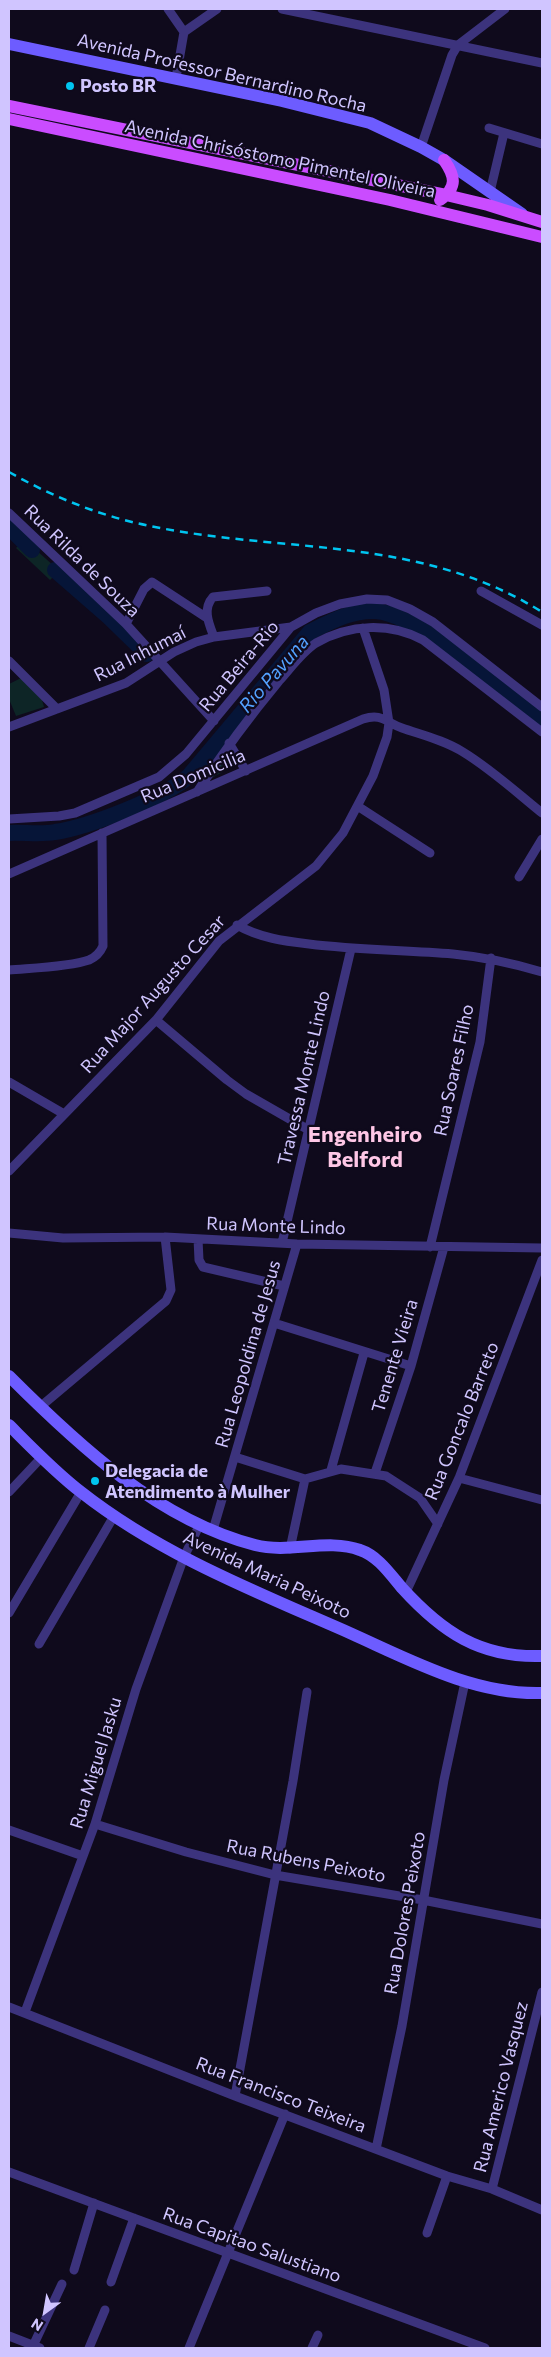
<!DOCTYPE html>
<meta charset="utf-8">
<style>
body{margin:0}
#map{position:relative;width:551px;height:2357px;overflow:hidden;background:#0f0a1c;font-family:Commissioner,sans-serif}
canvas{display:block}
.frame{position:absolute;inset:0;border:10px solid #d0c5ff;pointer-events:none}
.north{position:absolute;left:20px;top:2287px;width:50px;height:50px;-webkit-text-stroke:4px #0f0a1c;paint-order:stroke;rotate:212deg;font-size:14px;font-weight:700;line-height:20px;text-align:center;color:#d0c5ff}
.north::after{content:'';display:block;margin:auto;width:18px;height:22px;background:#d0c5ff;clip-path:polygon(50% 0,100% 100%,50% 72%,0 100%)}
</style>
<div id="map">
<canvas width="551" height="2357"></canvas>
<div class="frame"></div>
<div class="north">N</div>
</div>
<script>
const context = document.querySelector('canvas').getContext('2d');
context.lineJoin = 'round';
function fill(path, color) { context.fillStyle = color; context.fill(path, 'evenodd'); }
function stroke(path, color, width, dash) { context.strokeStyle = color; context.lineWidth = width; context.lineCap = dash ? 'butt' : 'round'; context.setLineDash(dash || []); context.stroke(path); }
function write(font, color, halo, rows, align = 'center') {
  context.font = font + ' Commissioner,sans-serif'; context.lineWidth = 4.5; context.setLineDash([]); context.textBaseline = 'middle'; context.strokeStyle = halo; context.fillStyle = color; for (const [text, x, y, turn = 0] of rows) {
    context.save(); context.translate(x, y); context.rotate((+turn || 0) * Math.PI / 180); context.textAlign = isNaN(turn) ? turn : align; if (halo) context.strokeText(text, 0, 0); context.fillText(text, 0, 0); context.restore();
  }
}
const green = new Path2D(`
 M21,543L31,552L35,549L55,567L52,571L55,575L50,580L16,548Z
 M21,678L42,700L44,707L16,716L9,699V684Z
 M225,753L234,766L208,780Z`);
const river = new Path2D(`
 M9,527L32,550
 M55,570L109,617L147,654
 M9,833C24,832 40,835 55,832C89,827 164,798 189,776L310,632C330,622 351,610 375,611C417,613 507,692 542,721`);
const minor = new Path2D(`
 M168,9L184,32L176,78
 M282,9L542,63
 M184,32L217,9
 M489,128L542,144
 M421,147L452,55L458,45L505,9
 M490,192L504,133
 M9,513L126,624L214,721
 M481,591L542,625
 M126,624L144,589L152,582L207,618
 M214,637C209,624 202,609 213,597L267,591
 M9,661L57,709
 M9,727L126,683L174,652L196,642L214,637L291,627
 M229,743L246,771
 M197,792C222,754 249,717 279,681C290,669 302,652 316,643C350,624 389,622 423,640L542,732
 M359,807L430,853
 M9,819L59,816L75,813L159,777L186,754L291,627L316,613L340,604L367,599L387,600L410,609L433,622L542,707
 M9,874L363,719C382,713 385,722 402,728C422,735 444,740 463,752C491,769 516,792 542,813
 M519,877L542,839
 M237,925C260,938 284,941 309,944C357,950 405,950 453,954C484,957 512,963 542,972
 M9,970C31,968 69,967 89,960C96,957 100,953 103,946L102,833
 M156,1020L227,1080L246,1094L307,1129
 M9,1082L64,1114
 M9,1171L156,1020L219,941L316,866L343,833L373,776L387,737L389,723L384,690L363,628
 M9,1233L63,1238L165,1237L297,1244L542,1248
 M198,1239L199,1260L203,1267L284,1286
 M282,1243L351,949
 M430,1247L480,1042L491,958
 M274,1323L411,1366
 M40,1407L166,1301L171,1290L165,1237
 M235,1457L305,1479L341,1469L386,1476L420,1498L438,1524
 M331,1470L364,1353
 M375,1473L411,1366L444,1247
 M459,1478L542,1500
 M9,1492L41,1458
 M213,1530L297,1244
 M290,1549L305,1479
 M406,1592L459,1478L542,1260
 M9,1613L81,1492
 M39,1644L114,1516
 M95,1824L186,1852L275,1875L423,1900L542,1924
 M9,1830L83,1856
 M9,2007L235,2096L447,2176L492,2189L542,2210
 M25,2012L95,1824L136,1689L184,1557L200,1524
 M235,2096L293,1781L307,1692
 M376,2149L402,2026L444,1780L465,1682
 M9,2172L485,2348
 M492,2189L542,1992
 M427,2233L447,2176
 M74,2270L94,2203
 M111,2282L134,2218
 M9,2336L40,2348
 M33,2346L62,2284
 M89,2348L105,2310
 M189,2348L285,2114
 M312,2348L318,2335`);
const secondary = new Path2D(`
 M9,44L282,101L370,123L421,147L444,160L522,214
 M9,1376C78,1445 158,1520 255,1545C290,1554 327,1538 360,1550C378,1556 390,1574 402,1588C442,1632 480,1658 542,1656
 M9,1425C32,1448 55,1472 81,1492C161,1555 259,1593 352,1634C412,1661 475,1695 542,1693`);
const primary = new Path2D(`
 M9,106L446,195L488,205L542,222
 M9,119L390,200L542,237
 M440,200C458,187 455,176 444,160`);
const rail = new Path2D(`
 M9,472C53,497 100,516 150,526C285,554 419,535 542,612`);
const markers = [
 [70,86,5,"#00c5f0"],
 [95,1481,5,"#00c5f0"]
];
const streetNames = [
 ["Avenida Professor Bernardino Rocha",222,73,13],
 ["Avenida Chrisóstomo Pimentel Oliveira",280,159,12],
 ["Rua Rilda de Souza",82,561,44],
 ["Rua Inhumaí",140,654,-27],
 ["Rua Beira-Rio",239,666,-50],
 ["Rua Domicilia",193,776,-23],
 ["Rua Major Augusto Cesar",153,994,-48],
 ["Rua Soares Filho",454,1070,-78],
 ["Travessa Monte Lindo",304,1078,-77],
 ["Rua Monte Lindo",276,1226,2],
 ["Rua Leopoldina de Jesus",248,1354,-74],
 ["Tenente Vieira",395,1356,-73],
 ["Rua Goncalo Barreto",462,1421,-68],
 ["Avenida Maria Peixoto",267,1575,25],
 ["Rua Miguel Jasku",96,1763,-73],
 ["Rua Rubens Peixoto",306,1861,11],
 ["Rua Dolores Peixoto",405,1913,-80],
 ["Rua Americo Vasquez",501,2087,-76],
 ["Rua Francisco Teixeira",281,2095,21],
 ["Rua Capitao Salustiano",252,2245,20]
];
const poiNames = [
 ["Posto BR",80,86],
 ["Delegacia de",105,1471],
 ["Atendimento à Mulher",105,1492]
];
const waterNames = [
 ["Rio Pavuna",274,674,-49]
];
const districtNames = [
 ["Engenheiro",365,1135],
 ["Belford",365,1160]
];
fill(green, '#0d2526');
stroke(river, '#061538', 16);
stroke(minor, '#3c337d', 9);
stroke(secondary, '#6d5cff', 12);
stroke(primary, '#ca4cff', 12);
stroke(rail, '#00c5f0', 2.5, [8, 6]);
for (const [x, y, r, color] of markers) { const dot = new Path2D(); dot.arc(x, y, r, 0, 2 * Math.PI); context.fillStyle = color; context.fill(dot); stroke(dot, '#0f0a1c', 2); }
write('18px', '#d0c5ff', '#0f0a1c', streetNames);
write('bold 18px', '#d0c5ff', '#0f0a1c', poiNames, 'left');
write('italic 19px', '#53a2ff', '#0f0a1c', waterNames);
write('bold 22px', '#ffc7e6', '#0f0a1c', districtNames);
</script>
